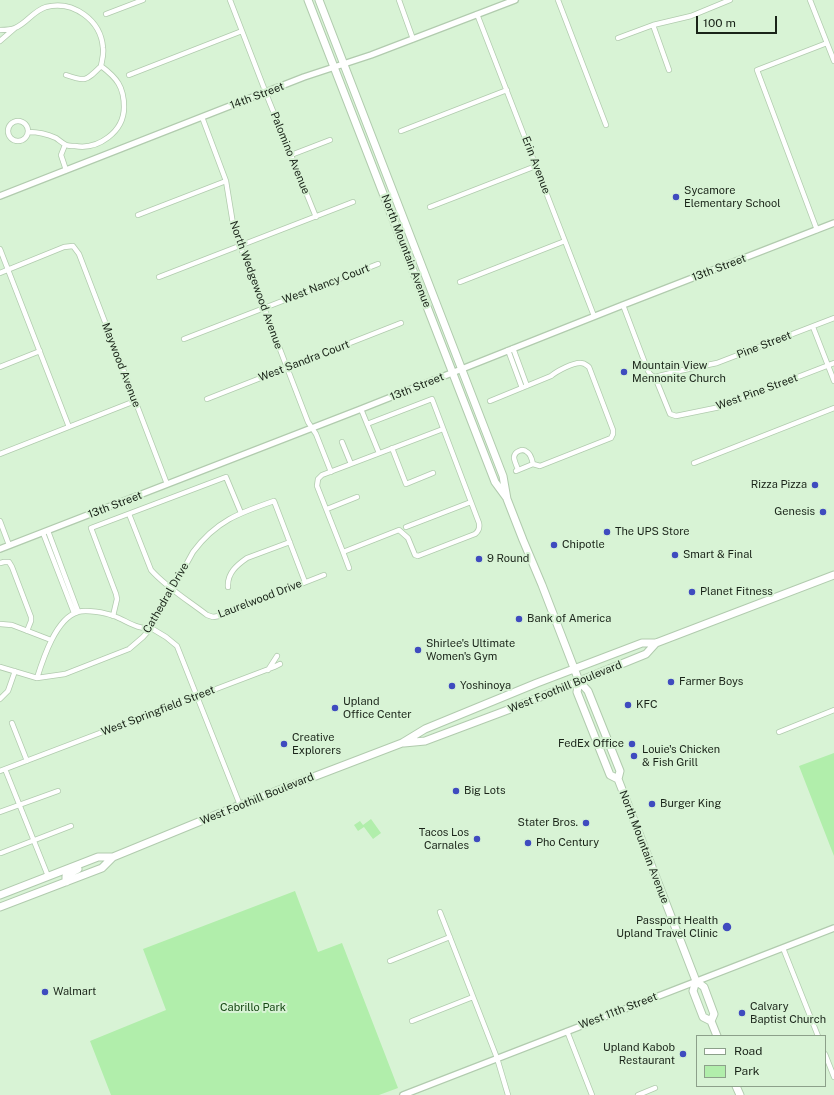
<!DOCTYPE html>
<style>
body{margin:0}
#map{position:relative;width:834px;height:1095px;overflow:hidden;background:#d8f3d5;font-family:"Public Sans",sans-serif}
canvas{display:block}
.legend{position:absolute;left:696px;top:1035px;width:130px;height:52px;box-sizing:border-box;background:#d8f3d5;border:1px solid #8ca08a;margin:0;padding:5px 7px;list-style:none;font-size:12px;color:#1a2419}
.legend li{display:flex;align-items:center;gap:8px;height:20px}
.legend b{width:20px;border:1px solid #8ca08a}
.scale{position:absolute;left:696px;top:16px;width:81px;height:18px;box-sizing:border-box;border:2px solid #1a2419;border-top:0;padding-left:5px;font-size:12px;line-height:14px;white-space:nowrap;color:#1a2419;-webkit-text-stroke:3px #d8f3d5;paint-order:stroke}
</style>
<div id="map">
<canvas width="834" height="1095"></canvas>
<ul class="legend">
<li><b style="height:5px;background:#fff"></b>Road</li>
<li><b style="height:11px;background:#b1eeab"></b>Park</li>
</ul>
<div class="scale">100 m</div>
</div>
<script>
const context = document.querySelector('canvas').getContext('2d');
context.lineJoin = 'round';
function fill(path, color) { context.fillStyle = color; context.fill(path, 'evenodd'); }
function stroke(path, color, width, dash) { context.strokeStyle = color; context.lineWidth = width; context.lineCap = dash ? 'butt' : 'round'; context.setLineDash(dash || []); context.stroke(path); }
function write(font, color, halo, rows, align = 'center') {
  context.font = font + ' "Public Sans",sans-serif'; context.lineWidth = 4; context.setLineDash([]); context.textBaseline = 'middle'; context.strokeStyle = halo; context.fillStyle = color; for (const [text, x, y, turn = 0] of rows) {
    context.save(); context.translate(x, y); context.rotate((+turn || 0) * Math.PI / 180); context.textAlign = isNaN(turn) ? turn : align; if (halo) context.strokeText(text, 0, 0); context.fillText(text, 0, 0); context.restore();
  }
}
const green = new Path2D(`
 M834,753V856L799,766Z
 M371,819L381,833L373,839L364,827L358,831L354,825L360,821L363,825Z
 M295,891L318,952L342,943L398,1088L379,1095H111L90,1041L166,1010L143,949Z`);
const minor = new Path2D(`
 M230,0L269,101L316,217
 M399,0L413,39
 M558,0L606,125
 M810,0L834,61
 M106,14L143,0
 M477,14L594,316
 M653,25L669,70
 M0,30C5,30 11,30 15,28C27,23 33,11 46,7C73,0 101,20 103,48C104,54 102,60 101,66C117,78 124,87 124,107C124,132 98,150 75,146C72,146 68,146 66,145C62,143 59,140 56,138C47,134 38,132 29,132
 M618,38L653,25L691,16L730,0
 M0,41L15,28
 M66,75C86,82 86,81 101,66
 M129,75L242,31
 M202,117L226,181L234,230L308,422L316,434L331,472
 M8 131a10 10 0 1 1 20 0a10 10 0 1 1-20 0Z
 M401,131L507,90
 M65,145L61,155L66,170
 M291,155L330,140
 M430,207L536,166
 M138,215L226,181
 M817,230L757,70L827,43
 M0,249L69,427
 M0,273L64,247L73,246L79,254L167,484
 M159,277L353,202
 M460,282L565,241
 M623,305L648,371L651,375L655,377L679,371L717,363L834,318
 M813,327L834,381
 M184,339L378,264
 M513,348L527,386
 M508,350L522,388
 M0,367L40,351
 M655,377L670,414L676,416L720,407L834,363
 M207,399L401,323
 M490,401L551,376C557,371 574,362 581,363C585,363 586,365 589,367L613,430V434L611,438L540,466L533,464L516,471
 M361,409L379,453
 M367,424L432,399L479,523C480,528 479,531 475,534L418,556L415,555L408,538L399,530L343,552L317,486L318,479L322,475L351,464L443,429
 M342,442L351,464
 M392,448L406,484L433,473
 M0,454L135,401
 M694,463L834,408
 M518,470C517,466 514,461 514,457C515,451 523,448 527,452C531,454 532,460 533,464
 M327,509L357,497
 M129,514L151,570C167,588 189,601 207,615L213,617L219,616L324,575
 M0,521L9,545
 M406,527L471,502
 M48,531L78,611
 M43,533L74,613
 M343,552L349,568
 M0,563L4,562H9L12,567L31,617V621L27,631
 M228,587C227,573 237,565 247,558L290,542
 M113,616L117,599L116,594L91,528L226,477L241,513
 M0,624L12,625L51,640
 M0,667L37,678L65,674L129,649L143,637L151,628L193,552C216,521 239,513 274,501L305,582
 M268,670L277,656
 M37,678C43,659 56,618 78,612C86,609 106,613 114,616C127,621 138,630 151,628L166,637L177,646L240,805
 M0,699L8,691L15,671
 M12,723L27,761
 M779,732L834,710
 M5,769L48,876
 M0,771L274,667L280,664
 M0,812L58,791
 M1,853L71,826
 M440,912L497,1058L508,1095
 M783,948L818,1036
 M390,961L450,937
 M412,1021L473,997
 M567,1031L592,1095
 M825,1054L834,1077
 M638,1095L655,1088`);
const tertiary = new Path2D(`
 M0,196L304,77L371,55L515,0
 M0,549L361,409L623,305L834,223
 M403,1095L834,928`);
const primary = new Path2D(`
 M308,0L495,482L506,497
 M319,0L503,476L507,499L523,540L542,585L579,681L588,691L620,771L618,779L696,981L704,987L714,1014L711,1021L717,1036
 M579,681L577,692L610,775L618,779
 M404,743L425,741L513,708L646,654L656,643
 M66,882V876L70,873L78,869
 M0,895L98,857H113L240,805L402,743L425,729L537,683L642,643H656L703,625L834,575
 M0,907L102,868L113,857
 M696,981L693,991L703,1017L711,1021
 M736,1086L740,1095`);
const markers = [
 [676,197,4,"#3f4bbf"],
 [624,372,4,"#3f4bbf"],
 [815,485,4,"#3f4bbf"],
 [823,512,4,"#3f4bbf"],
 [607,532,4,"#3f4bbf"],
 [554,545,4,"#3f4bbf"],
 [675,555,4,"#3f4bbf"],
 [479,559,4,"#3f4bbf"],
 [692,592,4,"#3f4bbf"],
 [519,619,4,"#3f4bbf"],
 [418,650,4,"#3f4bbf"],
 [671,682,4,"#3f4bbf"],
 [452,686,4,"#3f4bbf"],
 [628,705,4,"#3f4bbf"],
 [335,708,4,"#3f4bbf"],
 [284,744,4,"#3f4bbf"],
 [632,744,4,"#3f4bbf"],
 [634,756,4,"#3f4bbf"],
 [456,791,4,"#3f4bbf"],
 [652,804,4,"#3f4bbf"],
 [586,823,4,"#3f4bbf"],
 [477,839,4,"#3f4bbf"],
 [528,843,4,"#3f4bbf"],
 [727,927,5,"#3f4bbf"],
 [45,992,4,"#3f4bbf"],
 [742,1013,4,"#3f4bbf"],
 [683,1054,4,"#3f4bbf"]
];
const streetNames = [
 ["14th Street",257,96,-21],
 ["Palomino Avenue",290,153,68],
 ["Erin Avenue",536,165,69],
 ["North Mountain Avenue",406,251,69],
 ["13th Street",719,268,-21],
 ["West Nancy Court",326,284,-21],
 ["North Wedgewood Avenue",256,285,70],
 ["Pine Street",764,345,-21],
 ["West Sandra Court",304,361,-21],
 ["Maywood Avenue",121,365,69],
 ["13th Street",417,387,-22],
 ["West Pine Street",757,392,-20],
 ["13th Street",115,505,-21],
 ["Cathedral Drive",166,598,-60],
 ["Laurelwood Drive",260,599,-21],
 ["West Foothill Boulevard",565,687,-22],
 ["West Springfield Street",158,711,-21],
 ["West Foothill Boulevard",257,799,-22],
 ["North Mountain Avenue",644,847,69],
 ["West 11th Street",618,1011,-21]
];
const poiNames = [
 ["Sycamore",684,191],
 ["Elementary School",684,204],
 ["Mountain View",632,366],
 ["Mennonite Church",632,379],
 ["Rizza Pizza",807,485,"right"],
 ["Genesis",815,512,"right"],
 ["The UPS Store",615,532],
 ["Chipotle",562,545],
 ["Smart & Final",683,555],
 ["9 Round",487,559],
 ["Planet Fitness",700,592],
 ["Bank of America",527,619],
 ["Shirlee's Ultimate",426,644],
 ["Women's Gym",426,657],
 ["Farmer Boys",679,682],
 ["Yoshinoya",460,686],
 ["Upland",343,702],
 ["Office Center",343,715],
 ["KFC",636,705],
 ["Creative",292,738],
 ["Explorers",292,751],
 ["FedEx Office",624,744,"right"],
 ["Louie's Chicken",642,750],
 ["& Fish Grill",642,763],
 ["Big Lots",464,791],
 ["Burger King",660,804],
 ["Stater Bros.",578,823,"right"],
 ["Tacos Los",469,833,"right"],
 ["Carnales",469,846,"right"],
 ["Pho Century",536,843],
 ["Passport Health",718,921,"right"],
 ["Upland Travel Clinic",718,934,"right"],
 ["Walmart",53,992],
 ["Calvary",750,1007],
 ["Baptist Church",750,1020],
 ["Upland Kabob",675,1048,"right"],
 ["Restaurant",675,1061,"right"]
];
const parkNames = [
 ["Cabrillo Park",253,1008]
];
fill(green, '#b1eeab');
stroke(minor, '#b1cbae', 6);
stroke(tertiary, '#b1cbae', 8);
stroke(primary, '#b1cbae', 9);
stroke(minor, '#fff', 4.5);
stroke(tertiary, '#fff', 5.5);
stroke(primary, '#fff', 7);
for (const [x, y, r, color] of markers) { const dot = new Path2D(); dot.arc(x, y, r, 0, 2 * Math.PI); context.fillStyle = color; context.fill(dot); stroke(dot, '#d8f3d5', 1.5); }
write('11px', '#1a2419', '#d8f3d5', streetNames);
write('11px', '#1a2419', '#d8f3d5', poiNames, 'left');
write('11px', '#154613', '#d8f3d5', parkNames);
</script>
